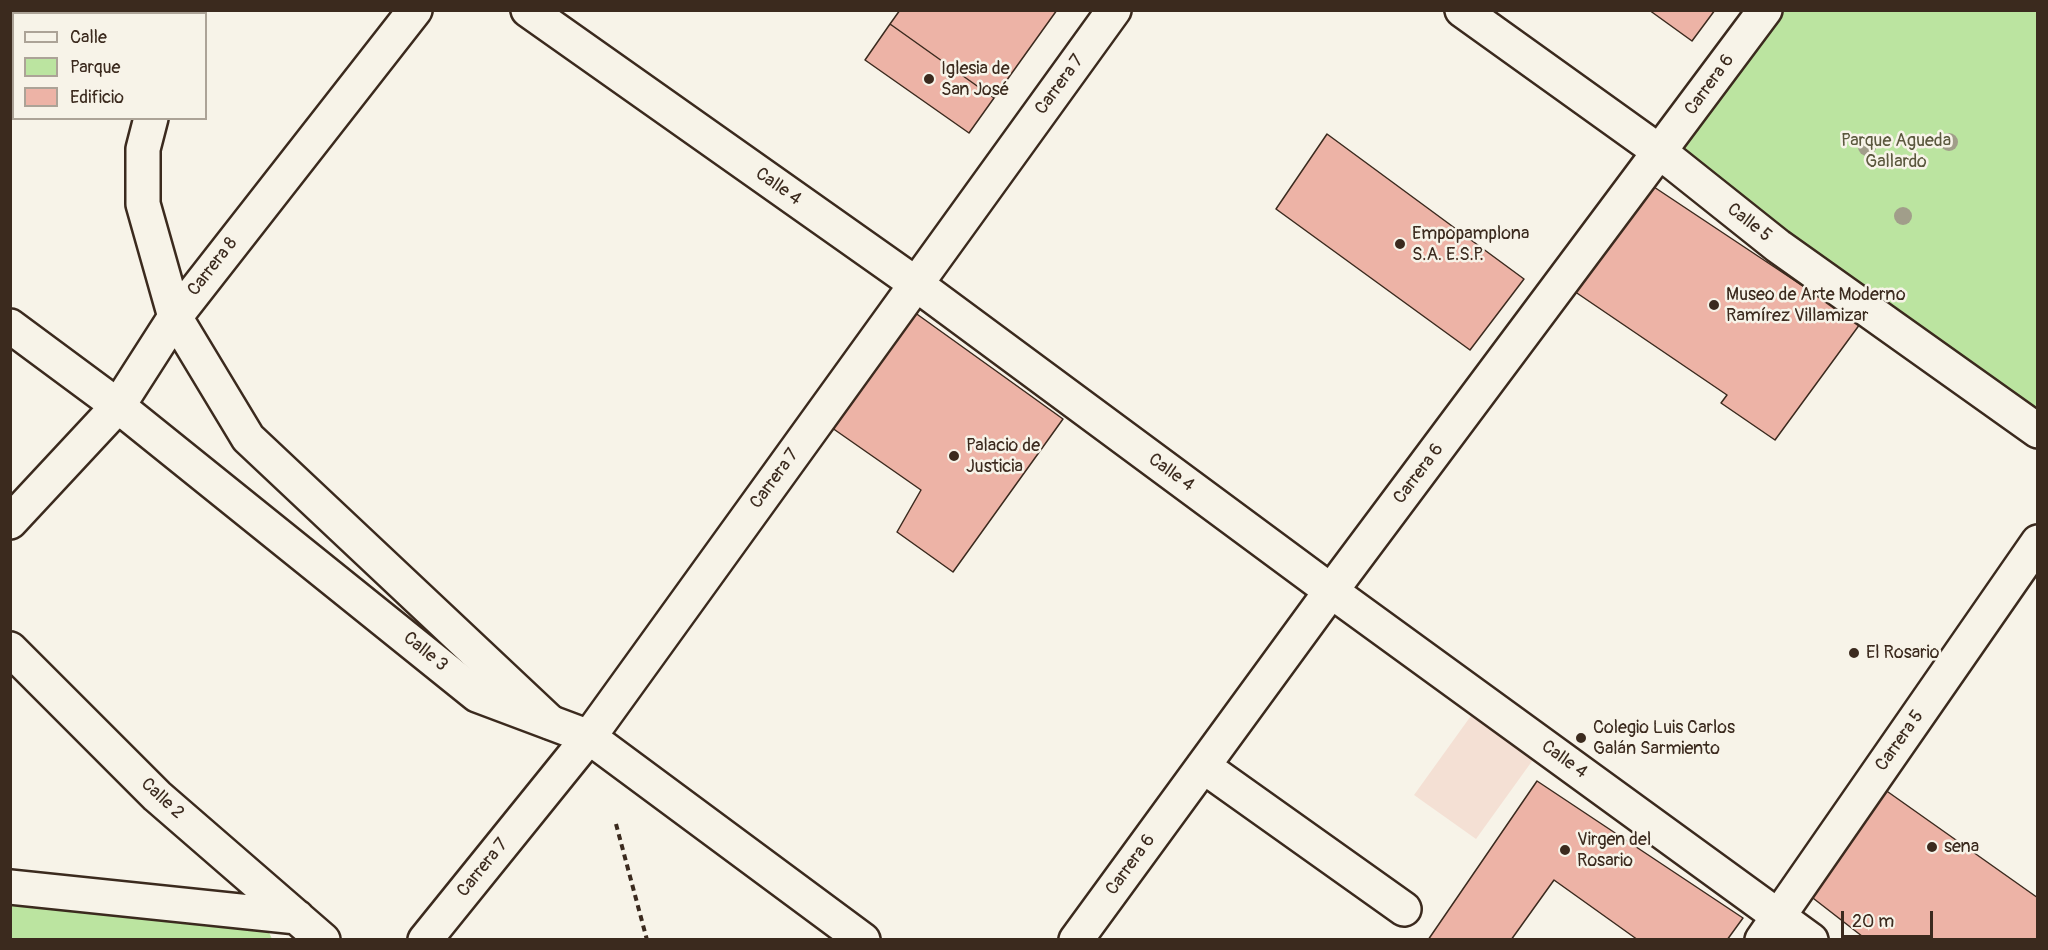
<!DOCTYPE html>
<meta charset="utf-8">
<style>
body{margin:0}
#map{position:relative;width:2048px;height:950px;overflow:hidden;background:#f7f3e8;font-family:Pangolin,sans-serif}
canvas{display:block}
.frame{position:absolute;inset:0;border:12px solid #3b2a1e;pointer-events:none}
.legend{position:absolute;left:12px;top:12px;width:195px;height:108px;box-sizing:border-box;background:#f7f3e8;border:2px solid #aca397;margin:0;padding:8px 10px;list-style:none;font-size:18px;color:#3b2a1e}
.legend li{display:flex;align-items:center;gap:12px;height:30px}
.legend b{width:30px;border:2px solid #aca397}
.scale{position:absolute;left:1841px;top:911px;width:92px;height:27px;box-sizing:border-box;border:3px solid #3b2a1e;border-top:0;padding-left:8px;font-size:18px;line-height:21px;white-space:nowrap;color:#3b2a1e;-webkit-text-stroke:4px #f7f3e8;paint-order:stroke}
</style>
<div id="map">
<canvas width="2048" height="950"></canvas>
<div class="frame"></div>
<ul class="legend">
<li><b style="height:8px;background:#f7f3e8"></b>Calle</li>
<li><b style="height:16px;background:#bbe4a0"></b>Parque</li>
<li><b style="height:16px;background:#edb3a6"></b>Edificio</li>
</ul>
<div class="scale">20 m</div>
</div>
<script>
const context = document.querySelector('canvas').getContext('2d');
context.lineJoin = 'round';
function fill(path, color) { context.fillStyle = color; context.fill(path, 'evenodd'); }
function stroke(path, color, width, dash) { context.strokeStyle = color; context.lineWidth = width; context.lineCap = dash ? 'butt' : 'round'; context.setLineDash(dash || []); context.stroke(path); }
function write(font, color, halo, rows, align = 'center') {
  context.font = font + ' Pangolin,sans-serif'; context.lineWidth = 5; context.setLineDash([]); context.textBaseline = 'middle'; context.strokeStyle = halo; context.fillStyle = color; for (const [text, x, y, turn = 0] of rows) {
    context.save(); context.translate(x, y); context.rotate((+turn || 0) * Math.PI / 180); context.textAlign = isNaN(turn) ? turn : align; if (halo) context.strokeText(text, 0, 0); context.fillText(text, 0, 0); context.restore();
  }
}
const built = new Path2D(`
 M1473,713L1535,757L1476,839L1414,795Z`);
const green = new Path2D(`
 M1765,11H2037V433L1660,152Z
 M11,898L267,928L272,939L11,940Z`);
const building = new Path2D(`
 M900,10H1057L994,98L890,24Z
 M1649,10H1715L1692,41Z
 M890,24L994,98L969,133L865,60Z
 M1327,134L1524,279L1470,350L1276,209Z
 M1648,183L1860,324L1775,440L1721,403L1727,395L1568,287Z
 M907,307L1063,419L953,572L897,532L921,490L825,423Z
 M1537,781L1743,918L1727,940H1428Z
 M1881,787L2038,898V940H1867L1809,895Z
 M1554,880L1638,940H1511Z`);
const path = new Path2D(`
 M616,824L647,940`);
const street = new Path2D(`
 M1462,10L1660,152L1778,246L2038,431
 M173,14L174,10
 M10,25L14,27
 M151,118L143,149V204L175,317L248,438L550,722
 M10,522L118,406L175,317L415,10
 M10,649L157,796L323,940
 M1203,766L1404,909
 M10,887L297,917
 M425,940L589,737L1114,10
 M1076,940L1331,591L1765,10
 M1762,940L2038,542`);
const secondary = new Path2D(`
 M528,10L916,284L1331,591L1811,940
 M10,326L118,406L477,695L589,737L863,940`);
const trees = [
 [1949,142],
 [1867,147],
 [1903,216]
];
const markers = [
 [929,79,6,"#3b2a1e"],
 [1400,244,6,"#3b2a1e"],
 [1714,305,6,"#3b2a1e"],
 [954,456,6,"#3b2a1e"],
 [1854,653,6,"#3b2a1e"],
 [1581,738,6,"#3b2a1e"],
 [1932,847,6,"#3b2a1e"],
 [1565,850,6,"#3b2a1e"]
];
const poiNames = [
 ["Iglesia de",941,69],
 ["San José",941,90],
 ["Empopamplona",1412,234],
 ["S.A. E.S.P.",1412,255],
 ["Museo de Arte Moderno",1726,295],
 ["Ramírez Villamizar",1726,316],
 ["Palacio de",966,446],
 ["Justicia",966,467],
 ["El Rosario",1866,653],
 ["Colegio Luis Carlos",1593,728],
 ["Galán Sarmiento",1593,749],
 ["Virgen del",1577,840],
 ["Rosario",1577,861],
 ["sena",1944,847]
];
const streetNames = [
 ["Carrera 7",1060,85,-54],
 ["Carrera 6",1710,85,-54],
 ["Calle 4",778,187,35],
 ["Calle 5",1749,223,38],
 ["Carrera 8",213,267,-52],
 ["Calle 4",1171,473,36],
 ["Carrera 6",1419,474,-53],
 ["Carrera 7",775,479,-54],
 ["Calle 3",425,652,39],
 ["Carrera 5",1900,741,-55],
 ["Calle 4",1564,760,36],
 ["Calle 2",162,799,43],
 ["Carrera 6",1131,865,-54],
 ["Carrera 7",483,868,-51]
];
const parkNames = [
 ["Parque Agueda",1896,141],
 ["Gallardo",1896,162]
];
fill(built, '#f4e0d4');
fill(green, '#bbe4a0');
fill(building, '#edb3a6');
stroke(building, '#3b2a1e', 1.5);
stroke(street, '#3b2a1e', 38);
stroke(secondary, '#3b2a1e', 38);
stroke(path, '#3b2a1e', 4, [6, 4.5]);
stroke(street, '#f7f3e8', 33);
stroke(secondary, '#f7f3e8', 33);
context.fillStyle = '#a19e8a';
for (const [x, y] of trees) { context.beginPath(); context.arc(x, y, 9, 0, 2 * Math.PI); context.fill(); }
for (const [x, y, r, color] of markers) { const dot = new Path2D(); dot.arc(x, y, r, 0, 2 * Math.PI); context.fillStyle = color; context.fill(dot); stroke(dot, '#f7f3e8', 2); }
write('18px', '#3b2a1e', '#f7f3e8', poiNames, 'left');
write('18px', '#3b2a1e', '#f7f3e8', streetNames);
write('18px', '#5b583e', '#f7f3e8', parkNames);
</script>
